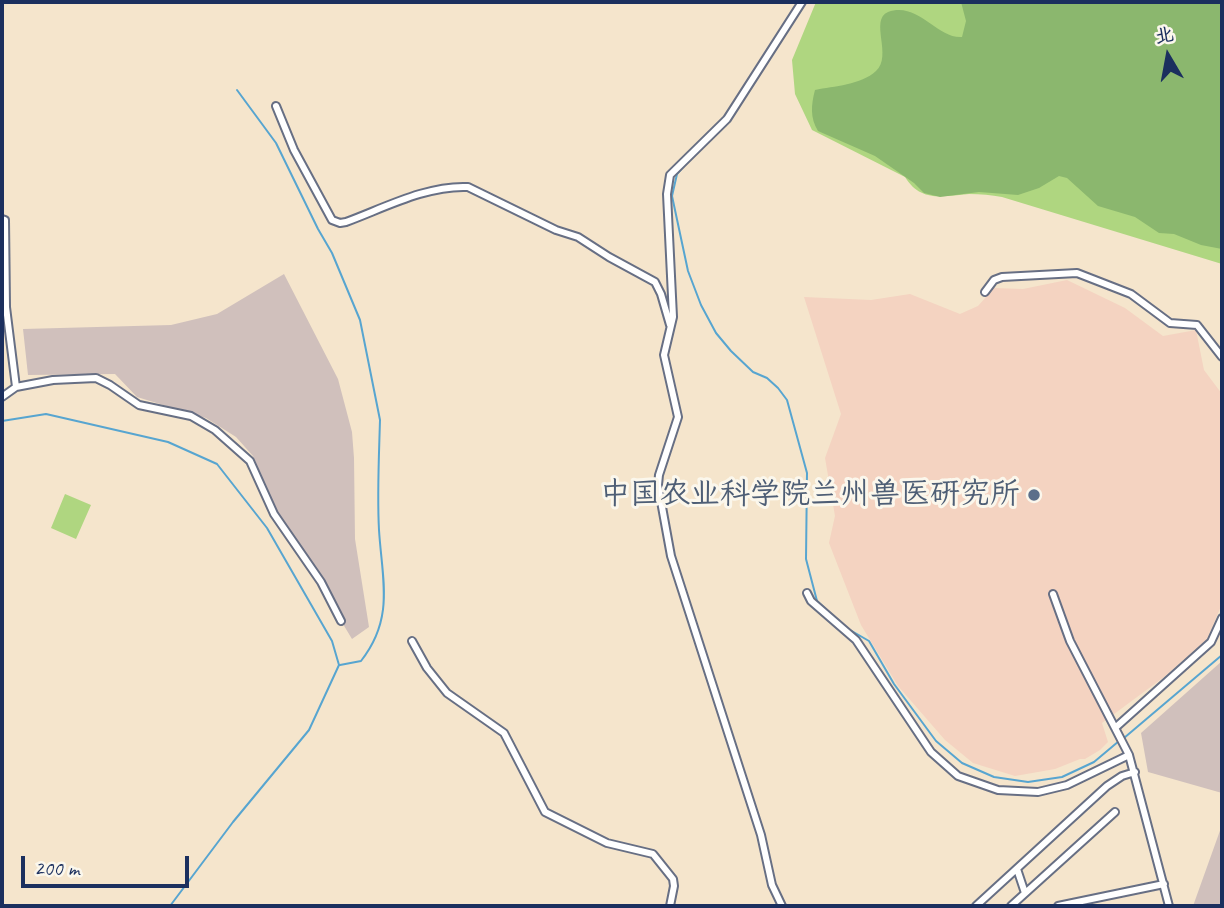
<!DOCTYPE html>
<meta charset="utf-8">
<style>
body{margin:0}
#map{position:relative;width:1224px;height:908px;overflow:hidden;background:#f5e5cc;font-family:Caveat,"LXGW WenKai TC",sans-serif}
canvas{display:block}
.frame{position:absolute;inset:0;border:4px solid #1b2f5e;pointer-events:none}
.north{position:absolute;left:1133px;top:21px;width:70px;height:70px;-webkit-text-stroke:5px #fbf7ec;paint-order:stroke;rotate:350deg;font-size:19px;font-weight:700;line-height:28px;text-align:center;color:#1b2f5e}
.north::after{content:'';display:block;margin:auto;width:24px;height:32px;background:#1b2f5e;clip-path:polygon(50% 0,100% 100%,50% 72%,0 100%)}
.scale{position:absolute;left:21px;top:856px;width:168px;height:32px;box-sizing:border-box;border:4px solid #1b2f5e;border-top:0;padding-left:9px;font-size:21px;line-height:24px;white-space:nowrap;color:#1b2f5e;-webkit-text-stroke:5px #fbf7ec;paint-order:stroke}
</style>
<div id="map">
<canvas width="1224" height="908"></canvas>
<div class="frame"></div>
<div class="north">北</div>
<div class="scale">200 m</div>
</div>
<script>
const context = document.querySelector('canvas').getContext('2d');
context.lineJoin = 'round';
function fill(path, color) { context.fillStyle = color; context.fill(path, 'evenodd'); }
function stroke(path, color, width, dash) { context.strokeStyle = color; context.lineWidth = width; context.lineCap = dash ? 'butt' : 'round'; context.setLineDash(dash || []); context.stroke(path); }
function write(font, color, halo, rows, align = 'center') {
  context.font = font + ' Caveat,"LXGW WenKai TC",sans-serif'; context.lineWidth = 6; context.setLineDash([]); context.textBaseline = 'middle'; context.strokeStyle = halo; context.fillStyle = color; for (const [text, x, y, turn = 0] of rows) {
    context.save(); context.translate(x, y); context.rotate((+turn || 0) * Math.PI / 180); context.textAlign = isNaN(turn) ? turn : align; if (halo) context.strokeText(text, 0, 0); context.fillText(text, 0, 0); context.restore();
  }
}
const built = new Path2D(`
 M1067,280L1125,308L1163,336L1196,330L1204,370L1222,394V604L1207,639L1164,677L1102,723L1108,742L1100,750L1085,759H1080L1055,769L1015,776L973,763L945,740L898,686L861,625L829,543L835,516L825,458L841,414L804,297L871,300L910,294L960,314L978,306L994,288L1023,289Z`);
const industrial = new Path2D(`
 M284,274L338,379L352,432L354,458L355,539L369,627L352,639L278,516L253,456L236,437L206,418L137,397L115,374L28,375L23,329L171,325L217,314Z
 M1222,661V793L1148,772L1141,733Z
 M1222,825V906H1193Z`);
const green = new Path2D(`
 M816,2H1222V264L1002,197C991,195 981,194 969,194C944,196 921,203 905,177L812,130L795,94L792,60Z
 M65,494L91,505L76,539L51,528Z`);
const forest = new Path2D(`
 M961,2H1222V249L1201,245L1174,234L1159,233L1135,217L1098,206L1067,178L1059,176L1039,188L1018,195L979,192L940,197L924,193L914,183L875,156L818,131C810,118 811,105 815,90C834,86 861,85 876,71C893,56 869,20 888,12C918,1 937,39 962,37L966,21Z`);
const stream = new Path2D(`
 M237,90L276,143L318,229L332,253L360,320L380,420C379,456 377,494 379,530C382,579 395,618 361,661L340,665
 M709,141L726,125
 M690,159L677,174L672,196L688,271L701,305L716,333L731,351L753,372L767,378L778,388L787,400L807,473L806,559L817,601L830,613
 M2,421L46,414L168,442L217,464L267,528L332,641L339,665L309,730L233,822L170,906
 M850,630L869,641L894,684L936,741L962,763L994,777L1028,782L1062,777L1094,762L1119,741
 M1124,738L1222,655`);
const street = new Path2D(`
 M276,106L294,150L332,220L340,223L346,222C384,208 427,185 468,187L556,230L578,237L609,257L655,282L661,294L670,325
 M2,219L5,220L6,307L16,387
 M985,292L994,280L1002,277L1077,273L1131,294L1170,323L1197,325L1222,357
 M2,397L16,387L53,380L96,378L110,385L139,405L191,416L215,430L250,461L274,514L321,582L341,621
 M807,593L811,601L856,640L931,752L958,776L998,790L1038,792L1067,785L1129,755
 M1053,594L1070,641L1129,755L1169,906
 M412,641L427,668L447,693L504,733L545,812L607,843L653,854L673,879L674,886L670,906
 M1115,728L1211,642L1222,618
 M1017,869L1025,893
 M782,906L772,885L761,835L671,556L658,485L659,475L678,417L664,355L673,317L667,194L670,175L727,119L802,2
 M976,906L1107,786L1122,776L1135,772
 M1011,906L1115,812
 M1058,906L1164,884`);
const markers = [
 [1034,495,7,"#5c6f8a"]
];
const serviceNames = [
 ["中国农业科学院兰州兽医研究所",1020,495]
];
fill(built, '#f4d3c1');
fill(industrial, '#d0c0bc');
fill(green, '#afd680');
fill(forest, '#8bb76e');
stroke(stream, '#57a5d0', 2);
stroke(street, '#676f84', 10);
stroke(street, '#fff', 6);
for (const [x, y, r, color] of markers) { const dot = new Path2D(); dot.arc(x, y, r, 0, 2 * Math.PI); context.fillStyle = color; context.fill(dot); stroke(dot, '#fbf7ec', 2.5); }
write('30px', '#4e5e75', '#fbf7ec', serviceNames, 'right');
</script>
